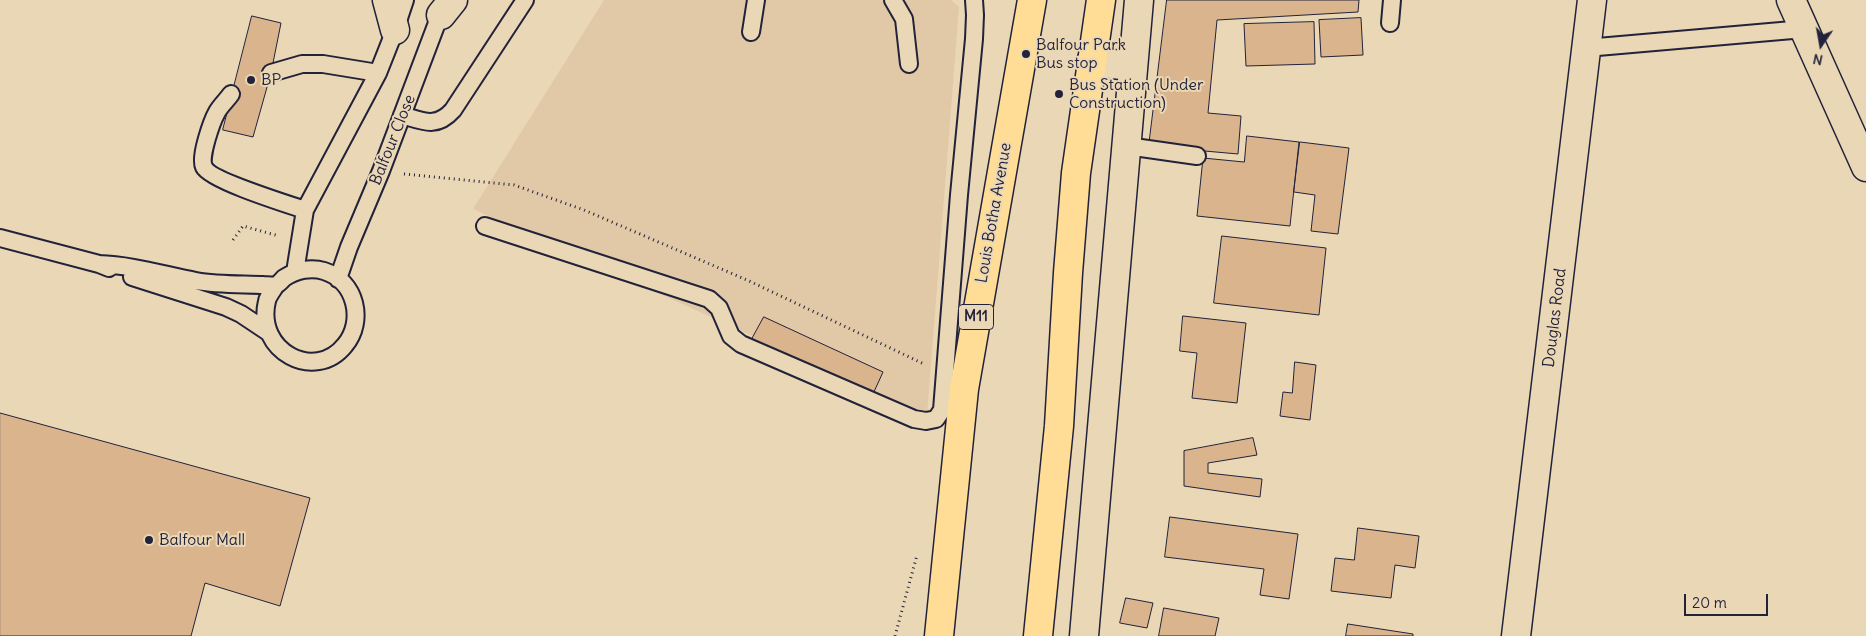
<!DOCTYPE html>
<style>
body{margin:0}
#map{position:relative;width:1866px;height:636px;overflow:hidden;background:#ead7b5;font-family:Delius,sans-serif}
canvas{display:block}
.north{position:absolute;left:1796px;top:20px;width:50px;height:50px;-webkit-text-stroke:4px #ead7b5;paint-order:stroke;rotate:192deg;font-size:14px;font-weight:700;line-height:20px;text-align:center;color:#22223b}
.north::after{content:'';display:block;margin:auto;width:18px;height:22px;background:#22223b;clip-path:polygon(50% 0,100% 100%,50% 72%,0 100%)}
.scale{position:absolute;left:1684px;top:594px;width:84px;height:22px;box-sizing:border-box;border:2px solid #22223b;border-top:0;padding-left:6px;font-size:15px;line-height:18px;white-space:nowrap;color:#22223b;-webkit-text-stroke:4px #ead7b5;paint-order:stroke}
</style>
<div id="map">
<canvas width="1866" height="636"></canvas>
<div class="north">N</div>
<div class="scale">20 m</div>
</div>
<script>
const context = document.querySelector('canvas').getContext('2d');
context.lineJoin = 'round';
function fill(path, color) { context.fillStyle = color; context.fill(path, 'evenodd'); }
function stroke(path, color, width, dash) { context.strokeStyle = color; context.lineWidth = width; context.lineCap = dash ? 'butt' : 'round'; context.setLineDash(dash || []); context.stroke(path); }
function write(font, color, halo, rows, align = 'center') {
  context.font = font + ' Delius,sans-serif'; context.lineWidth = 4; context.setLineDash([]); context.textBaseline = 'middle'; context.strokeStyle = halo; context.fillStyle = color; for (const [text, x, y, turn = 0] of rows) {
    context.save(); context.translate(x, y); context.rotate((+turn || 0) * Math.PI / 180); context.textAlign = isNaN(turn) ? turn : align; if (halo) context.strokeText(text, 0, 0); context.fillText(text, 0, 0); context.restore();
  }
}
const built = new Path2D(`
 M604,0H951L959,7L927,415L473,209Z`);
const building = new Path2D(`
 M1167,0H1359L1358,12L1217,20L1208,113L1241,116L1238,154L1149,146Z
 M252,16L281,23L271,73L253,137L223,130Z
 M1361,18L1363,55L1321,57L1319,20Z
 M1314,22L1315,64L1246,66L1244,24Z
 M1247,136L1299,142L1290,226L1197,216L1203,158L1244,162Z
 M1300,142L1349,148L1338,234L1311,231L1315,195L1294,192Z
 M1222,236L1326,248L1319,315L1214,303Z
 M1183,316L1246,323L1237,403L1192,398L1197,353L1180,351Z
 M764,317L883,372L873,394L752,339Z
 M1295,362L1316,365L1310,420L1280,416L1283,392L1292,393Z
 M0,413L310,498L280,606L205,583L191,636H0Z
 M1253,438L1257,455L1208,463V473L1262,479L1260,497L1184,486V451Z
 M1170,517L1298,534L1289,599L1260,595L1264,569L1165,557Z
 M1358,528L1419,536L1415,568L1395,565L1391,598L1331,591L1335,558L1354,560Z
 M1126,598L1153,603L1147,628L1120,623Z
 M1164,608L1219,618L1215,636H1159Z
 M1348,624L1413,634V636H1346Z`);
const path = new Path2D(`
 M404,174L514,185L584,210L747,280L924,364
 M233,240L243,226L279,236
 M895,636L917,555`);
const lane = new Path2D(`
 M893,0L904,19L909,64
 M1390,23L1392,0
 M751,32L756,0
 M1586,48L1804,29
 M271,73L302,64H323L378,73
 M231,94C227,100 221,105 217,112C212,121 199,157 204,167C210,180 287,204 305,210
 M402,115C423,121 436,129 453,110L525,0
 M1127,146L1197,156
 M485,226L709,299L719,308L731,336L741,344L914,419L926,421L936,419L942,410L959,195L974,39L975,15L974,0
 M0,238L99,264L109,268
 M99,264C132,265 164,275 196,281C218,285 242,284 264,285C267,285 273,286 276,285C279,284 282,280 284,278C296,270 311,267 324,271C356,281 365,321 345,345C315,383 255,351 267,301C268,296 273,290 276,285
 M295,272L305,210L378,73L395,30L405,0
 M132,277L226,307L241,314L268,332
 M338,279L349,247L381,171L443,7`);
const street = new Path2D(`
 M1791,0L1866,167
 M1091,62L1133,66
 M1084,636L1139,0
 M1516,636L1592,0`);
const secondary = new Path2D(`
 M387,0L395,30
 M441,15L453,0`);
const primary = new Path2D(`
 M939,636L964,389L1032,0
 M1038,636L1059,426L1068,273L1076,173L1101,0`);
const markers = [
 [1026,54,5,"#22223b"],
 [251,80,5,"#22223b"],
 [1059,94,5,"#22223b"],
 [149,540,5,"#22223b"]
];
const shields = [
 [976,317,35]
];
const shieldNames = [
 ["M11",976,317]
];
const poiNames = [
 ["Balfour Park",1036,45],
 ["Bus stop",1036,63],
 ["BP",261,80],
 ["Bus Station (Under",1069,85],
 ["Construction)",1069,103],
 ["Balfour Mall",159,540]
];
const streetNames = [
 ["Balfour Close",393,140,-68],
 ["Louis Botha Avenue",994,213,-80],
 ["Douglas Road",1555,318,-83]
];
fill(built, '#e1c9a7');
fill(building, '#d9b48c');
stroke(building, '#22223b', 1);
stroke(lane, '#22223b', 20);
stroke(street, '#22223b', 31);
stroke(secondary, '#22223b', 31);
stroke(primary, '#22223b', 31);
stroke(path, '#22223b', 3, [1, 4]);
stroke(lane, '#ead7b5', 16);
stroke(street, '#ead7b5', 28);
stroke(secondary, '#ead7b5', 28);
stroke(primary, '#ffdd96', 28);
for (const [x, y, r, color] of markers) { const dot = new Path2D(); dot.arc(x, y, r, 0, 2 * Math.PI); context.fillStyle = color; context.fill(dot); stroke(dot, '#ead7b5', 2); }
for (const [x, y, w] of shields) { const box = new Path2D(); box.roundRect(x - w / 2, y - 12.5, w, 25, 4); context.fillStyle = '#ead7b5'; context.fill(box); stroke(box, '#22223b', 1); }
write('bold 15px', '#22223b', null, shieldNames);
write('16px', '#22223b', '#ead7b5', poiNames, 'left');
write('16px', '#22223b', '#ead7b5', streetNames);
</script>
